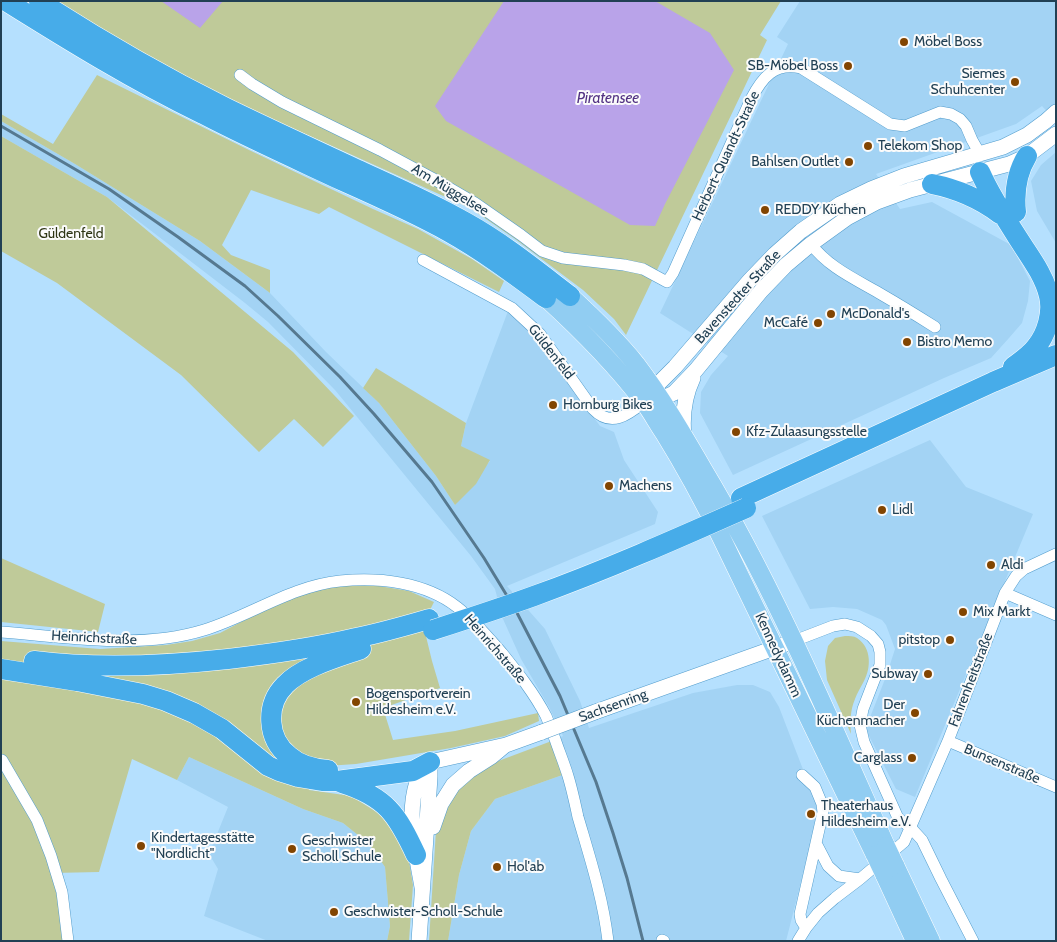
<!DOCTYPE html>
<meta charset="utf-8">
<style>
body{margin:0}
#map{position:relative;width:1057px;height:942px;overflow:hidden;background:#b5e0fe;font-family:Cabin,sans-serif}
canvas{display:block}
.frame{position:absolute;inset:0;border:2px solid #214054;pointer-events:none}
</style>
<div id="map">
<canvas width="1057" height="942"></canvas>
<div class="frame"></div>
</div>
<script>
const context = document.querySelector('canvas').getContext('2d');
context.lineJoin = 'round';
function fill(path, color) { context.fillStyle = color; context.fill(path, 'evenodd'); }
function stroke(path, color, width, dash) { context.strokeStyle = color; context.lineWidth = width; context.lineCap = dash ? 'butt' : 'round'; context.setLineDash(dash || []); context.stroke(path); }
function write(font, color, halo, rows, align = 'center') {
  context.font = font + ' Cabin,sans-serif'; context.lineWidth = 4; context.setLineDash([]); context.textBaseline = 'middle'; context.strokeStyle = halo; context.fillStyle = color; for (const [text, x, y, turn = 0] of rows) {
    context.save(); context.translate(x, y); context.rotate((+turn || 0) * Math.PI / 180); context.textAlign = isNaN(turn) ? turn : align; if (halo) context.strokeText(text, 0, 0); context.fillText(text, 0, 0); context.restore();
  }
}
const built = new Path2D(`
 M800,1H1056V121L1042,106L1016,124L876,174L900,209L932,202L1011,245L1030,281L1028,301L1022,323L1009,338L991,358L944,378L733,475L700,413L701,392L711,375L728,356L660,313L788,44L777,37Z
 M1,121L75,164L200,241L270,293L326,352L379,403L436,476L455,505L490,461L461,446L466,423L508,311L533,334L600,426L614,432L624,460L658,512L655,524L507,586L545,629L580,701L589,728L693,693L737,685H753L770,692L779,707L819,811L786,941H448L459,875L471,831L495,799L568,773L557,739L563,736L549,707L521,659L503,619L495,589L471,556L335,390L268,322L245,303L107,197L1,136Z
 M1056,152V243L1037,211L1031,181L1041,165Z
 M930,440L966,487L1033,514L915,797L896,789L866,730L867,725L887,674L895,649L886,625L882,620L857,609L833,607L810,609L762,516Z
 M189,757L303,809L343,823L369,844L385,867L390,926L387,941H268L204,916L218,869L209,854L228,807L177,780Z`);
const green = new Path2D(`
 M51,1H781L760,35L767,40L626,335L614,319L583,290L515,239L470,208L290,127L223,100Z
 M97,75L249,150L373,209L418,229L472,259L504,281L499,292L329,207L319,214L251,190L222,245L231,255L270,270V293L200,241L75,164L1,121V114L53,144Z
 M1,136L107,197L293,352L354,416L323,447L294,419L259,452L181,375L57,283L1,251Z
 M376,368L466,423L461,446L490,460L476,484L455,505L436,476L379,403L363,388Z
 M1,558L105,604L98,632L1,622Z
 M357,585L379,586L409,591L434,602L423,624L432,661L440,688L383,708L393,740L455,731L538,713L539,721L505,736L451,748L356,764L326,766L310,780L309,790L351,796L375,811L395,828L408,855L413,885L409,941H387L390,926L385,867L369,844L343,823L303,809L189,757L177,780L132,759L99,872L53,873L65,941H1V641L100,649L166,645L192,641L220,633L283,600L307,591L334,587Z
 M845,636C849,636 854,636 857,638C872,648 871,668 864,681C861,687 857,693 855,699C850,711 850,722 851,734L827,680L825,661L828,646L835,638Z
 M557,739L568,773L495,799L471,831L459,875L448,941H429L436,830L454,794L471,776L493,763Z`);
const water = new Path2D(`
 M161,1H223L200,28Z
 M504,1H655L710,33L734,70L665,204L655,226L630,225L446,121L435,106Z`);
const street = new Path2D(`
 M240,75L252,84L282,102L380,150L432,178L475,203L521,235L542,251L563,258L624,265L643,269L667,282L673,273L751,99C762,78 774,62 801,68L890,124L905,126L940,112L951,114L960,119L966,126L972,140L980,154
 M811,244C828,267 855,279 879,293C898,304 916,315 935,327
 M423,260L512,308L540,334L593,409C611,428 628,415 644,402
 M1005,593L1056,615
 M1,632C68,637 139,650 204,630C250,616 291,586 340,581C379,577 425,582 457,607C474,620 488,637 502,653C518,673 534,693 546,716C549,723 552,732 555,739C559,751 564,763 568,776C572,789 575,803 578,817C590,858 603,898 608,941
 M794,641L833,626L845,624L857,627L871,636L878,644L880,652V665L863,709L860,725L864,742L898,818L911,828L922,840L941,879L973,941
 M948,741L1056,787
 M2,760L37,820L51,856L62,892L68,941
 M802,775L815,787L822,804L823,812L800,914L801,920L806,928
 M816,843L828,866L839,876L860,879
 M662,940L664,941
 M798,941L806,928L818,913L835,898L860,879L904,842L948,741L1005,593L1016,576L1024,569L1056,554`);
const secondary = new Path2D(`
 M648,397L654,388L675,367L750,280L775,254L801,231L840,204L871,189L904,176L1003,147L1027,135L1046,121L1056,112
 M649,401L661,399L674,393L696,370L761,291L786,265L811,244L847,218L877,202L910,190L1009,164L1027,156L1056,134
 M684,437C682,417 684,397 693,378
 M595,712L794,641
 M433,827L441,804L453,785L469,771L491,757L503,747
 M422,887C416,852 406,816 417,782C420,774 425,768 430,762L506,745L542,732
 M419,941L430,777V762`);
const primary = new Path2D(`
 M570,296C594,318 616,339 636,364C661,397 682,433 703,469C775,589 829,718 886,846
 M546,298C581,330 614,363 643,401C651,411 657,423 664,433C685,467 704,502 721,537L875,855
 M895,865L931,941
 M884,874L915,941`);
const highway = new Path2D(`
 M6,1C70,41 135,81 203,114C249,138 296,159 343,181C379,197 415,213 449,232C483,251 515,275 546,298
 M39,1C99,40 162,76 226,108C269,129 313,149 356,169C393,186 430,202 465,222C503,243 536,270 570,296
 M980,172C992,199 1009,224 1025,249C1035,264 1045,279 1049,296C1053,312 1047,334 1036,347C1030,355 1021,361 1013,367
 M932,184C957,189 980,199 1000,214
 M1016,212C1014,192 1016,174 1027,156
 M741,498L993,382L1056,355
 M34,661C98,669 163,666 228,659C270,654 314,648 356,638C380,633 405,626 429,619
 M1,669L77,681L143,694L166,701L194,713L222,729L268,766L279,771L298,777L322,781H337L413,771L430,762
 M328,770C314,769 300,766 289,756C267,739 265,705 285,685C302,667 338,657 361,649
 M342,783C386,797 397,814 416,855`);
const rail = new Path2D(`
 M1,126L109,189L178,237L245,286L278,316L340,377L374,414L432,482L484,558L515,609L560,696L596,782L613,833L627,878L643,941`);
const secondaryBridge = new Path2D(`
 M542,732L595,712`);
const primaryBridge = new Path2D(`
 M886,846L895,865
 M875,855L884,874`);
const highwayBridge = new Path2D(`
 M433,630C467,619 501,608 534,596C606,570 676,539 746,508`);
const markers = [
 [904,42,5,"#824501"],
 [848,66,5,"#824501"],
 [1015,82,5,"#824501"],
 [868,146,5,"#824501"],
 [849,162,5,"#824501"],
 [765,210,5,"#824501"],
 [831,314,5,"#824501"],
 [818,323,5,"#824501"],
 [907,342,5,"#824501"],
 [553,405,5,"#824501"],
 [736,432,5,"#824501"],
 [609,486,5,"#824501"],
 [882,510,5,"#824501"],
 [991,565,5,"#824501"],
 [963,612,5,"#824501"],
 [950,640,5,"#824501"],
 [928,674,5,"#824501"],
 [356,702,5,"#824501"],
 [915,713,5,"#824501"],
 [912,758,5,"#824501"],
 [811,814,5,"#824501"],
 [141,846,5,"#824501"],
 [292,849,5,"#824501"],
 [497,867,5,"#824501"],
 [334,912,5,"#824501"]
];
const poiNames = [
 ["Möbel Boss",914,42],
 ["SB-Möbel Boss",838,66,"right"],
 ["Siemes",1005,74,"right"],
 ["Schuhcenter",1005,90,"right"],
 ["Telekom Shop",878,146],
 ["Bahlsen Outlet",839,162,"right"],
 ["REDDY Küchen",775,210],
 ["McDonald's",841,314],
 ["McCafé",808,323,"right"],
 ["Bistro Memo",917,342],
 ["Hornburg Bikes",563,405],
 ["Kfz-Zulaasungsstelle",746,432],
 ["Machens",619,486],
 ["Lidl",892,510],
 ["Aldi",1001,565],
 ["Mix Markt",973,612],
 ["pitstop",940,640,"right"],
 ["Subway",918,674,"right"],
 ["Bogensportverein",366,694],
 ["Hildesheim e.V.",366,710],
 ["Der",905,705,"right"],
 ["Küchenmacher",905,721,"right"],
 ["Carglass",902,758,"right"],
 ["Theaterhaus",821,806],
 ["Hildesheim e.V.",821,822],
 ["Kindertagesstätte",151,838],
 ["\"Nordlicht\"",151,854],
 ["Geschwister",302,841],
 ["Scholl Schule",302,857],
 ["Hol'ab",507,867],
 ["Geschwister-Scholl-Schule",344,912]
];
const streetNames = [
 ["Herbert-Quandt-Straße",726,156,-65],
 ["Am Müggelsee",450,190,31],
 ["Bavenstedter Straße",738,297,-48],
 ["Güldenfeld",551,352,52],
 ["Heinrichstraße",94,638,3],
 ["Heinrichstraße",495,649,49],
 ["Kennedydamm",778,655,65],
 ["Fahrenheitstraße",971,680,-69],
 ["Sachsenring",613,706,-20],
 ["Bunsenstraße",1002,764,23]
];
const parkNames = [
 ["Güldenfeld",71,234]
];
const waterNames = [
 ["Piratensee",608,99]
];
fill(built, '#a3d3f4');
fill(green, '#bfca99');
fill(water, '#b9a3e9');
stroke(street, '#529ccc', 12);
stroke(secondary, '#529ccc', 16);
stroke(primary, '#fff', 19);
stroke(highway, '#fff', 21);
stroke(street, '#fff', 11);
stroke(secondary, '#fff', 15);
stroke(primary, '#91cdf2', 18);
stroke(highway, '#47ace9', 20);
stroke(rail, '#567990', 3);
stroke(secondaryBridge, '#529ccc', 16, []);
stroke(primaryBridge, '#fff', 19, []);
stroke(highwayBridge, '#fff', 21, []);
stroke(secondaryBridge, '#fff', 15);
stroke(primaryBridge, '#91cdf2', 18);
stroke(highwayBridge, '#47ace9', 20);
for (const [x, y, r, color] of markers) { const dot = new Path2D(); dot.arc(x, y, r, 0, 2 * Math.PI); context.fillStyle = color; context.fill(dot); stroke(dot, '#fbfbfb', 2); }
write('14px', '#214054', '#fbfbfb', poiNames, 'left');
write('14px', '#214054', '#fbfbfb', streetNames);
write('14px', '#2e3514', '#fbfbfb', parkNames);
write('italic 15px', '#523283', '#fbfbfb', waterNames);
</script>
